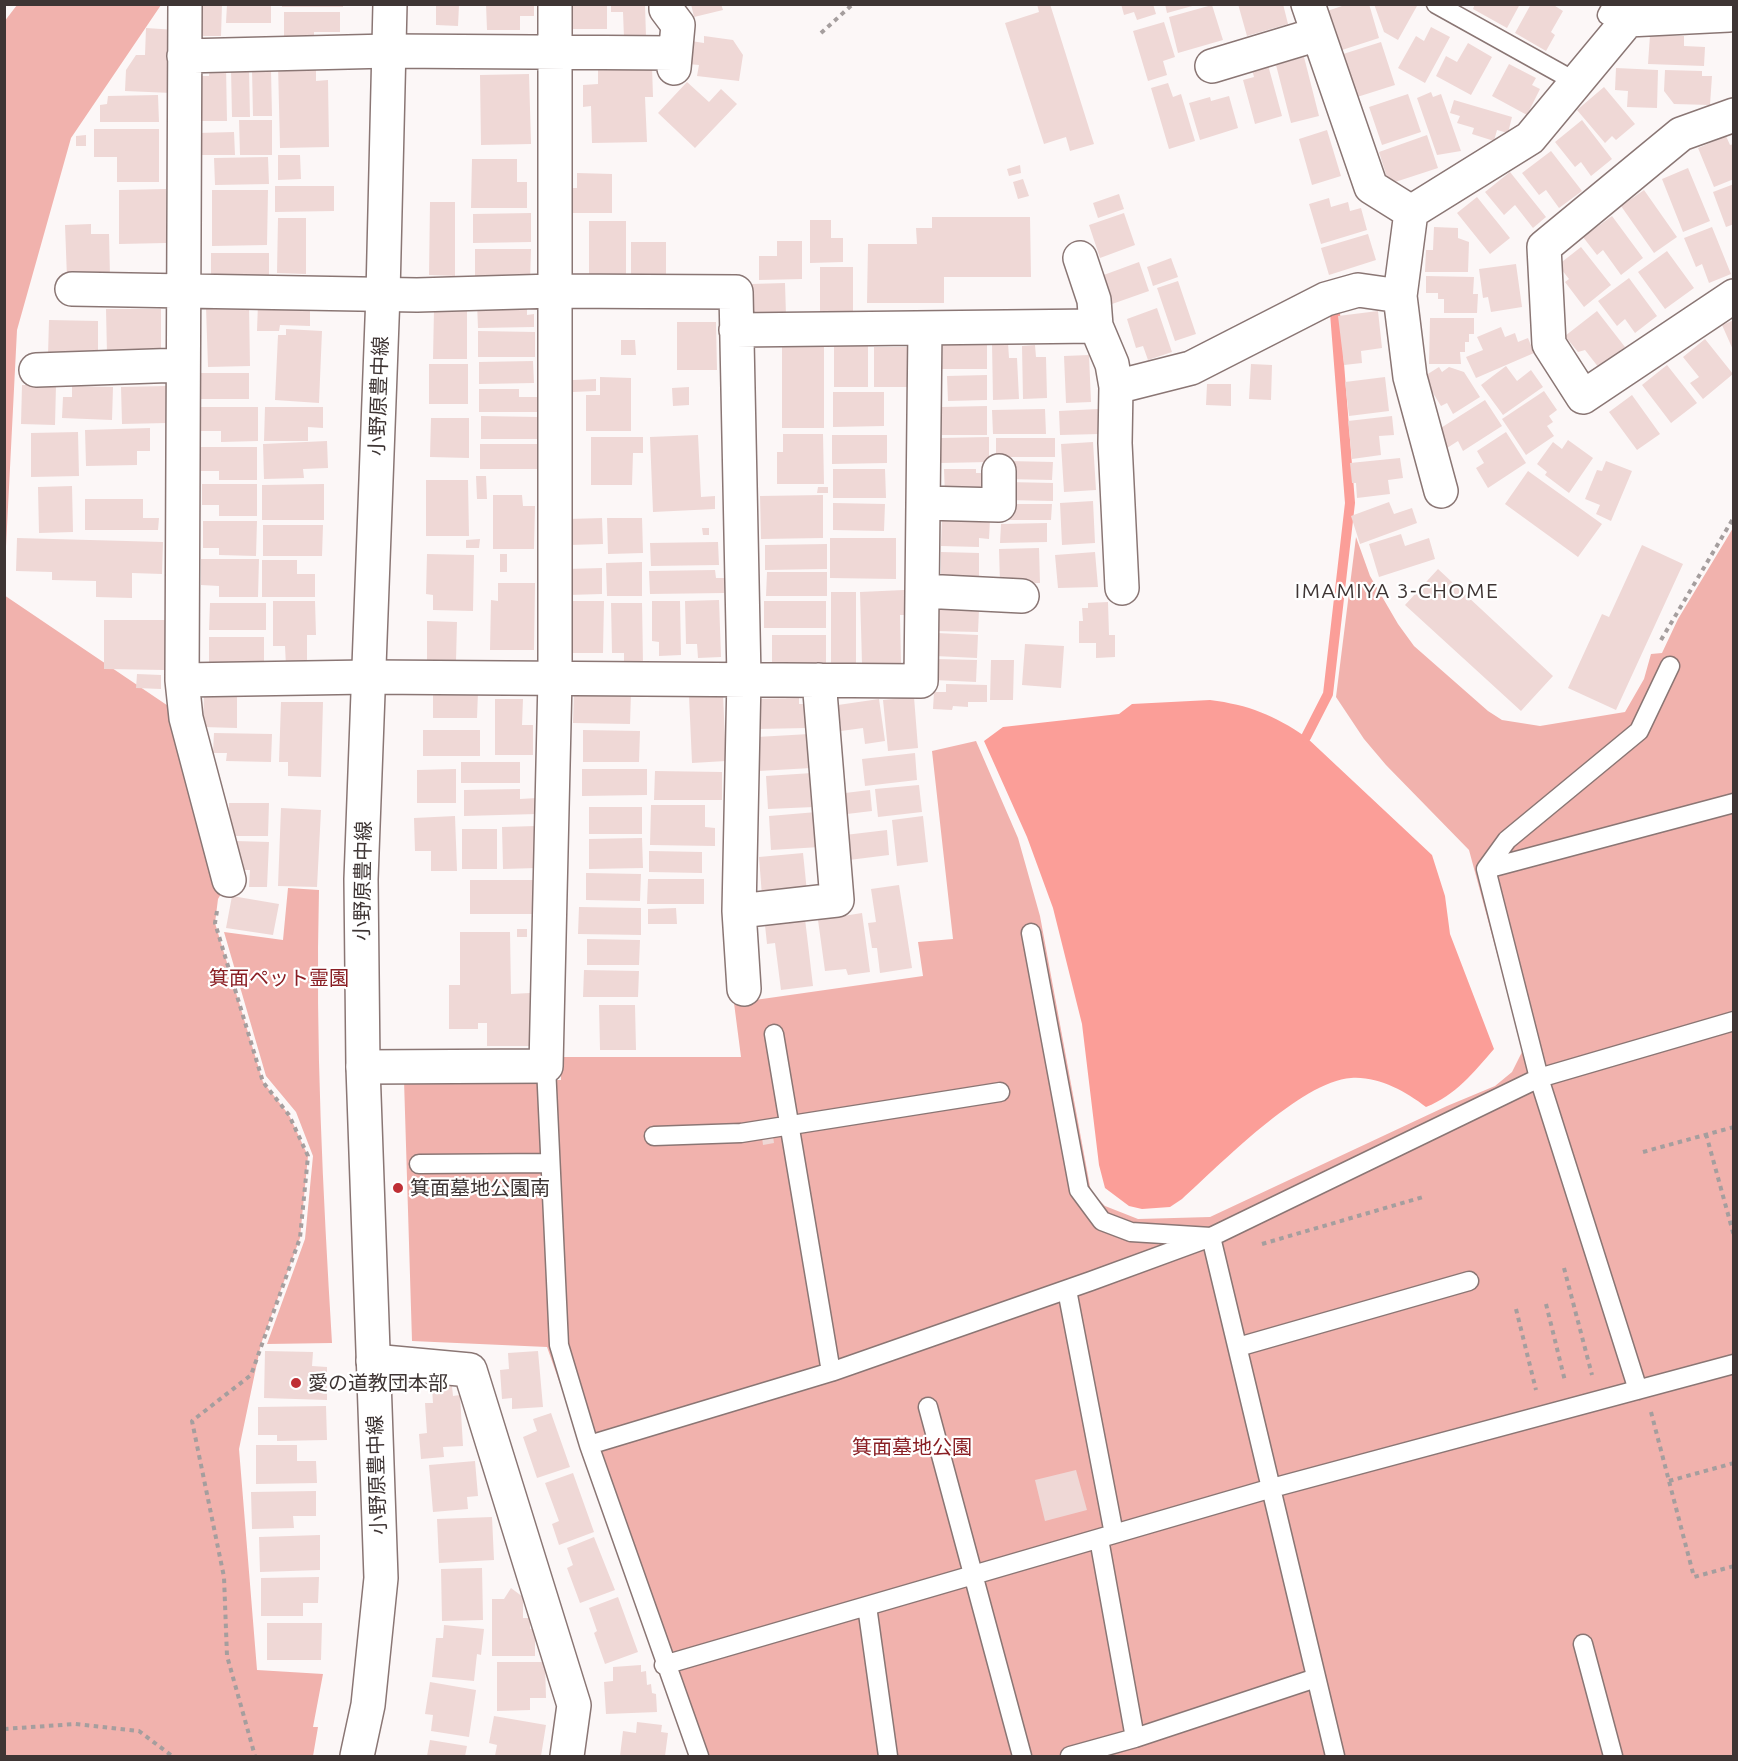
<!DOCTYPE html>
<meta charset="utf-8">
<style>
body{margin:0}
#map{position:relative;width:1738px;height:1761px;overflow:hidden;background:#fcf7f7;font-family:Ubuntu,sans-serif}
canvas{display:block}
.frame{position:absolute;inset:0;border:6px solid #3e3534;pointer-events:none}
</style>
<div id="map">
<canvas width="1738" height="1761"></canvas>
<div class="frame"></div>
</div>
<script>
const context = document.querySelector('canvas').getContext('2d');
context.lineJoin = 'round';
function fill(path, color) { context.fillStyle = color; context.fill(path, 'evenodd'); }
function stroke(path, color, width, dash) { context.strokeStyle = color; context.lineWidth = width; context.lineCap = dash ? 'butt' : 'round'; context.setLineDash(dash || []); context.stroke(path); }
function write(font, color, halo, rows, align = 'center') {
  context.font = font + ' Ubuntu,"Noto Sans JP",sans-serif'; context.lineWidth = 4.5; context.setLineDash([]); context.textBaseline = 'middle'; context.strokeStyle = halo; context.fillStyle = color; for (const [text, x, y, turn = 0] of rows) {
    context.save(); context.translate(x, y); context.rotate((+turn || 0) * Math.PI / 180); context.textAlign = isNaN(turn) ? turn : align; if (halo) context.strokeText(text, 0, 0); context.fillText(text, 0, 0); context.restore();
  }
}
const green = new Path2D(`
 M17,5H161L71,138L17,330L5,566L4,22Z
 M1733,528V1756H691L547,1347L412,1341L404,1080H561L560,1057H741L734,1003L923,976L918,942L953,939L932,751L976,741L1018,838L1040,916L1091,1192L1105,1206L1138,1219L1210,1217L1447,1106L1495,1086L1512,1072L1523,1050L1469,850L1386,765L1364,739L1336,697L1356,537L1370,576L1398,624L1414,646L1488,711L1502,720L1540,726L1625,712L1644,679L1651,654L1662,653L1678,619Z
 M4,595L186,718L229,880L218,899L215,923L263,1082L289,1115L308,1156L300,1238L261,1344L239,1449L257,1670L323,1674L313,1727H318L313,1756H5Z
 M288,888L319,890C315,1042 323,1192 332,1343L267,1344L305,1239L313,1156L296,1112L266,1076L224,932L283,940Z`);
const water = new Path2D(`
 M1210,700C1249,705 1274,715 1306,737L1432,855L1445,896L1450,934L1494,1049C1473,1073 1456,1095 1426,1107C1405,1091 1378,1076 1351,1078C1301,1081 1219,1166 1182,1199L1170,1207L1142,1209L1129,1206L1105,1188L1099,1165L1082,1024L1053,908L1027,837L984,741L1003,727L1119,714L1132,704Z`);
const stream = new Path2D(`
 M1306,737L1328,694L1350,503L1335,313`);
const building = new Path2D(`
 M202,4H222L221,36H201Z
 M227,4H271V23H226Z
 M282,4H343V7H282Z
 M486,4H534V16H520V30H487Z
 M611,4H645L646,37L624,38L623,12H611Z
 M691,4H721L723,10L694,17Z
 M1037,4H1050L1094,144L1070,151L1066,137L1044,144L1005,23L1039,12Z
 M1121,4H1153L1156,14L1137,20L1134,12L1124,15Z
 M1165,4H1196V5L1167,13Z
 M1238,4H1283L1288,24L1247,36Z
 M1348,4H1369L1379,38L1339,51L1327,11Z
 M1374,4L1417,6L1398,40L1384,32Z
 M1475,4H1520L1507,28L1473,9Z
 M1531,4H1552L1563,11L1551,32L1555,35L1546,51L1515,33Z
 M436,5H459L458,26L436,25Z
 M569,5H607V29H569Z
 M1212,5L1223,40L1178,53L1169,17Z
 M284,12H340V32H314V41H284Z
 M1164,22L1175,57L1163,61L1167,75L1148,81L1133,31Z
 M1431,27L1450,37L1425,83L1398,68L1416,36L1424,41Z
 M146,28L176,30L172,93L125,91L126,70L136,55H145Z
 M1650,35L1684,36V46L1705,47L1704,66L1648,64Z
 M704,36L733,40L743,55L739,81L697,76L699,65L688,64L691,41L704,43Z
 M1381,42L1395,85L1354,98L1340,55Z
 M1468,43L1492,57L1471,95L1436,76L1446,56L1457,62Z
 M1304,57L1319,116L1291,123L1276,65Z
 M316,63V81L328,80L329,147L280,148L278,64Z
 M1509,64L1536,78L1532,85L1540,89L1527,115L1492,96Z
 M1268,65L1282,116L1255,124L1243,80L1254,77L1252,69Z
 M210,66H226L227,121H196V76H209Z
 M652,66L653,97H645L647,142L592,143L591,106L583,107V85L598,84V67Z
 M1616,68L1658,70L1657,108L1627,107L1628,91L1615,90Z
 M231,69H249L250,117H232Z
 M252,69H271L272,116H253Z
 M1665,70L1702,71V76H1712L1710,105L1674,104L1664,91Z
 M529,74L531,144L481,145L480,75Z
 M687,82L709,102L721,89L737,104L695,148L658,113Z
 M1168,83L1173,97L1181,94L1195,141L1169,149L1151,88Z
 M1604,87L1635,124L1616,140L1612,136L1605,143L1577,110Z
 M1431,92L1433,97L1441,94L1461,151L1437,155L1417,98Z
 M1408,94L1421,132L1382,145L1369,107Z
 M158,95L159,122H100V105L107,104L108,96Z
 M1229,96L1238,128L1200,140L1189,103L1210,97L1211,101Z
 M1454,100L1512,117L1508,133L1497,130L1494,141L1472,134L1474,128L1457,123L1460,116L1450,113Z
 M239,120H272V155H240Z
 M1582,120L1612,159L1591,176L1581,162L1575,167L1555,142Z
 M94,129H159V182H117V157H94Z
 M1327,130L1341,176L1312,185L1299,139Z
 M234,132L235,155H198L197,133Z
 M86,135V146H76V136Z
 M1427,135L1438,168L1389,184L1379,152Z
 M1726,136L1730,145L1734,144V179L1714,187L1698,148Z
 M1551,151L1582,191L1559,208L1546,190L1539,195L1522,173Z
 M278,155H300L301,179L278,180Z
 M268,157L269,184L215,185L214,158Z
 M472,159H517V182H527V208H471Z
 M1020,165L1021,173L1009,176L1007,169Z
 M1688,168L1710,221L1683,232L1662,179Z
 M1510,172L1546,217L1533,228L1515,205L1504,215L1485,192Z
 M577,173L612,174V213H571L570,188H577Z
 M1023,179L1029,196L1018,199L1013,182Z
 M1734,184V224L1726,227L1713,192Z
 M275,186H334V211L275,212Z
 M166,189V243L119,244V190Z
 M212,190H268L267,245L212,246Z
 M1644,190L1677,237L1654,253L1621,206Z
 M1119,194L1124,209L1098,218L1093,203Z
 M1477,197L1510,238L1490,254L1457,213Z
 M1329,198L1331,207L1348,202L1350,211L1361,208L1367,230L1321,244L1309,204Z
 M430,202H455V276L429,275Z
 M531,213V242L473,243V214Z
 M1124,213L1135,245L1100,258L1089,225Z
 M1612,216L1643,258L1621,275L1603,250L1597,255L1583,237Z
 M932,217H1030L1031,277H944V303H867L868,244H917L916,228H932Z
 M278,218H306V274L277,273Z
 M810,220H831V238H843V262L810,263Z
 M589,221H626V280H589Z
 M91,224V234H109L110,276L67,278L65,225Z
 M1434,227L1458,228V238L1469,242L1468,272H1425L1426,250H1433Z
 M1712,227L1731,274L1709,283L1702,264L1696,267L1684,238Z
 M1368,234L1376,260L1329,275L1321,248Z
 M777,241H802V279L759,280V256H777Z
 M631,242H666V279H631Z
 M1581,247L1611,285L1584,307L1565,282L1569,279L1558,265Z
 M475,249H531L530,282L475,283Z
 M1667,251L1694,288L1665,309L1638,272Z
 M211,253H269V278L211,279Z
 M1171,258L1178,277L1153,286L1147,267Z
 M1139,262L1149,291L1112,304L1101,276Z
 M1516,264L1522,307L1491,312L1488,297L1483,298L1479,269Z
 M820,267H853V315L820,316Z
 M1426,276L1474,277L1473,294H1478L1477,313H1444V299H1438V293H1426Z
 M1629,278L1657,316L1635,333L1625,319L1617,326L1598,301Z
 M1178,281L1196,334L1175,341L1157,288Z
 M785,283L786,316L751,317V284Z
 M527,302V315L534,314V327L478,328L477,303Z
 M258,303L310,305V326L280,325L279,331H257Z
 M249,306L250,366L208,367L206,307Z
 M1157,308L1172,352L1148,360L1143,346L1136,348L1127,319Z
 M106,309H161V354H107Z
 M434,309L467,310V359H433Z
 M1378,311L1382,348L1361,351L1362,363L1344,365L1338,316Z
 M1597,311L1625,347L1599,368L1585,350L1578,352L1565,336Z
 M1430,318H1474V334H1469V342H1465V352H1460L1461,364H1429Z
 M49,320L98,321V356L48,355Z
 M1734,320V352L1722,325Z
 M677,322H716L717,370H677Z
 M1501,327L1505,337L1515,333L1518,342L1528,338L1534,353L1476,378L1466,357L1483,350L1477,337Z
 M286,329L322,331L319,403L275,400L278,335H286Z
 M478,331L535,332V357H478Z
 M1705,339L1733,374L1703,399L1690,383L1699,377L1683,357Z
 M621,340H635L636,355H621Z
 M943,340L987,341V369H942Z
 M992,343H1008L1009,358H1017L1019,399L993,400Z
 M782,344H824V428H782Z
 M834,344H868V387H834Z
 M1035,345L1036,357H1046L1047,398L1023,399L1022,346Z
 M874,347H910V387H874Z
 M1089,355L1091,402L1066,403L1064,356Z
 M533,361L534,383L479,384V362Z
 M429,364H468V404H429Z
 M1251,364L1272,365L1271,400L1249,399Z
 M1667,365L1697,403L1671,423L1642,385Z
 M1506,366L1517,381L1531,370L1543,387L1503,415L1481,385Z
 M1439,367L1442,372L1449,367L1464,372L1480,397L1453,414L1447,403L1441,406L1423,377Z
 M195,373H249V399H195Z
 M987,375V400L948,401L947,376Z
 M600,377L631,378V431H586V395H600Z
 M1385,377L1389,411L1349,416L1345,382Z
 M596,379V391L573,392V380Z
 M1207,384H1231V406L1206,405Z
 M22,385H56L55,425L21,424Z
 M72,386L113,387L112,420L62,418L63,397H72Z
 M166,386L167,423L122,424L121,387Z
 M689,387V405L673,406L672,388Z
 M479,389H519V397H539V412H479Z
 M1544,391L1557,410L1549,416L1553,422L1547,426L1554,436L1526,455L1502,419Z
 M833,392H884V426L833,427Z
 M1632,395L1660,434L1637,450L1609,412Z
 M1485,400L1502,426L1463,451L1458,441L1447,448L1436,431Z
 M987,406V435H942V407Z
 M201,407H258V441L221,442V431H201Z
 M265,407H323V428L308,427V441H264Z
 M1045,409L1046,434H993L992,410Z
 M1098,409L1099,434L1060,435L1059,411Z
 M481,416L538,417V439H481Z
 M1392,416L1394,435L1379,436L1381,455L1352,459L1348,421Z
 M431,418H469V458L430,457Z
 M150,428V451H137V465L86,466L85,430Z
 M78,432L79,476L31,477V433Z
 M1506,432L1526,463L1488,488L1476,468L1484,463L1477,451Z
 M783,434H823L824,484H777V452H783Z
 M698,435L701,497L715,496V509L653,512L650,437Z
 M832,435H887V463L832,464Z
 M591,437H643V453H633L632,485H591Z
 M989,437V462L941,463L940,438Z
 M996,438H1055V457H996Z
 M1568,440L1593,458L1569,493L1545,475L1547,472L1537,464L1553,442L1562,449Z
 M327,441L328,468L303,469L304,478L264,479L263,444Z
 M1093,442L1096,490L1064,492L1061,444Z
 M480,444H537V469H480Z
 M201,447H257V480H219V471H201Z
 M1400,458L1403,478L1388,480L1390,494L1357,498L1356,483H1352L1350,463Z
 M1007,461L1053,462L1052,480L1006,479Z
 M1606,461L1632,471L1611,521L1596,514L1600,505L1585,499L1597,470L1602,471Z
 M833,469H885L886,498H833Z
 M944,469H976V473H989V496H945Z
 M1528,471L1602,524L1578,557L1505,504Z
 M476,476H486L487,499H477Z
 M426,480H468L469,536H426Z
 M1007,482L1053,483V501L1006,500Z
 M202,484H257V516H219V505H202Z
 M324,484V520H262V485Z
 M72,486L73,532L39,533L38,487Z
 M818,487H828V493H817Z
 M493,495H522L523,506H535L534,549H493Z
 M823,495V538L761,539L760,496Z
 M85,499H143V518H159L158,530H85Z
 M1093,501L1095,543L1062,545L1060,503Z
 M1389,502L1394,514L1412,508L1417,523L1360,544L1351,516Z
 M833,503L885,504L884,531L833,530Z
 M1007,504H1052L1051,520H1007Z
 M942,517L990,519L989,539L979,538V547L941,546Z
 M602,518L603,544L569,545L568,519Z
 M607,518H642L643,553L608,554Z
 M203,521H257L256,556L219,555V548H203Z
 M1047,523V542L1000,543L1001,524Z
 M263,525H323L322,556H263Z
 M702,528H709V535H703Z
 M1401,534L1405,546L1429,538L1435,559L1379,577L1369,544Z
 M17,538L163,542L162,574L132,573V598L96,597V581L52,580V572L16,571Z
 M830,538H896V579L830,578Z
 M480,539L479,548H466V540Z
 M718,542L719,565L651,566L650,543Z
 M827,544V569L765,570V545Z
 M1642,545L1683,564L1616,710L1568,688L1602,614L1609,617Z
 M1039,548L1040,583L1000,584L999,549Z
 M941,552L979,553V585L941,584Z
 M1095,552L1098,587L1058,588L1055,555Z
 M427,554L474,555L473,611L433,610V595L426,594Z
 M500,554H507V572H500Z
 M201,559H259L258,597H219V586L201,585Z
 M262,560H297V574H315V597H262Z
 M642,562V596H607L606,563Z
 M602,568V594L568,595L567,569Z
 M1438,569L1553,676L1521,711L1405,605Z
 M715,570L716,578H724V593L650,594L649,571Z
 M767,572H827V596H766Z
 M498,583H535L534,650H490L491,600L498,601Z
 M904,590L905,615H900L901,663L862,664L860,592Z
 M831,592H856V669H831Z
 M719,600L721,657L698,658L697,644H686L685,601Z
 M273,601H315L316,635H307V665L286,666L285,646H273Z
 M568,601H604L603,653H568Z
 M652,601H680L681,655L659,656V642L652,641Z
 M764,601H826V628H764Z
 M1108,602L1109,635H1115V657L1096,658V643H1079V621H1083L1082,608H1088V603Z
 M210,603H266V630H209Z
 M611,603H642L643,664L624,665V653H612Z
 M935,608L979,610L978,632L934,631Z
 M104,620H165V670L104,669Z
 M427,621L457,622L456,661L427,660Z
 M937,633L978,635L977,658L935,656Z
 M772,635H826V667H772Z
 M209,637H264V665H209Z
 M1025,644L1064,646L1061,688L1022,685Z
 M935,659L977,660L976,682L934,680Z
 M991,660H1014L1013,700H990Z
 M137,674L161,675V689L136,688Z
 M946,684L987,685V702H968V707L953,706L952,710L933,709L934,692H946Z
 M433,692H478L477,718H433Z
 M574,692L631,693L630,724L573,723Z
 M204,694L237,695V728L203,727Z
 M723,694L726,761L692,763L689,696Z
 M914,697L918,748L888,751L883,700Z
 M799,698V704H806V728L756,729L755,699Z
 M495,699H523L522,725H533V755H495Z
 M879,699L885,741L865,744L863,728L841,731L838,705Z
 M281,702H323L321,777L288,776V762H279Z
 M423,730H480V756H423Z
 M583,730L640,731L639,762H583Z
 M214,733L272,734L271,762L226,761L227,753H213Z
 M809,734L811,768L759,771L757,737Z
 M915,753L917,780L865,786L862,759Z
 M461,762H520V783H461Z
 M456,769V803H417V770Z
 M582,769H647V795L582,796Z
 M655,771L722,772V800H654Z
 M812,773L814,807L768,809L766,776Z
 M919,785L922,812L878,817L875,789Z
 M520,789V799L537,798V814L464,816V790Z
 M870,790L872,811L847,814L845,793Z
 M229,803H269L268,836H228Z
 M651,805H705V827L715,828V846L650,845Z
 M589,807H642V834H589Z
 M281,808L321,810L317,887L278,886Z
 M817,812L820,847L771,850L769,816Z
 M455,816L457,871H431V851H415L414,818Z
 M923,816L928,862L897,866L892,820Z
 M536,826L537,868L503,869L502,827Z
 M462,829H497V869H462Z
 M887,830L889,855L849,860L845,835Z
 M642,838L643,868L589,869V839Z
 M236,841L269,842L267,887H249L250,870H235Z
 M649,851L702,852V873L649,872Z
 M803,853L807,892L762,896L759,857Z
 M586,873L641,874L640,901L586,900Z
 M648,879H704V904H647Z
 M470,880H538V914H470Z
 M899,885L912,968L880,973L877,948H872L868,923L876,922L871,889Z
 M232,896L279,904L273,935L226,928Z
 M579,907L641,908V935L578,934Z
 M676,908L677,924H648V909Z
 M862,913L870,972L848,975L846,969L825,971L818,920Z
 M805,919L813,986L781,990L775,943L767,944L765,925Z
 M517,929H527V937H517Z
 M460,932H510L511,994L530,993V1046H487V1023H478V1029H449V985H460Z
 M587,939L640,940L639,965H587Z
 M584,970L639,971L638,997H583Z
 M599,1005H635L636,1050H600Z
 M773,1136L774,1143L763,1145L762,1137Z
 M265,1351L313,1352L312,1366L327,1367V1400L264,1398Z
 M538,1351L543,1407L512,1409V1398L502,1399L500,1370L509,1369L508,1353Z
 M452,1386L453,1396L460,1395L463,1446L443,1447L444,1457L421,1459L419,1434L427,1433L425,1403H433L432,1388Z
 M326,1406L327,1440L277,1441V1435H258V1407Z
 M551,1413L570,1467L537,1478L523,1437L537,1431L533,1419Z
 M256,1445H297V1461H316L317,1483L256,1484Z
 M475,1461L478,1496L467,1497L468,1509L433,1512L429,1465Z
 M1076,1470L1087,1510L1045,1521L1035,1480Z
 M573,1473L594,1532L559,1545L552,1524L559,1521L545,1483Z
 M316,1491V1516H293L294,1528L252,1529L251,1492Z
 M492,1517L494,1560L439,1563L437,1519Z
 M320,1535V1570L260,1572L259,1537Z
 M594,1537L615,1590L580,1603L567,1568L573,1565L567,1548Z
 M482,1568L483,1620L442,1621L441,1569Z
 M319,1577L318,1603H303V1616H261V1578Z
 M511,1588L523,1597V1618H530V1629H535V1656H492V1599H504Z
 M618,1597L638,1652L605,1664L594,1633L597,1631L589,1608Z
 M267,1623H322L321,1660H267Z
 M444,1625L484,1629L481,1655L477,1654L474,1681L432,1677L436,1638H443Z
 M497,1662H545L546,1698H530V1710L497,1711Z
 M641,1665V1672L646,1671L647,1685L651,1684L652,1693L656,1694L657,1712L606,1714L604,1682L613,1681V1667Z
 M430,1682L476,1690L469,1737L431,1731L433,1715L425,1714Z
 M494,1716L546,1725L541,1756H495L497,1745L489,1743Z
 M637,1722L662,1725L661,1732L668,1733L665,1756H620L623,1731L636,1733Z
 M430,1740L467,1746L465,1756H427Z`);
const path = new Path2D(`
 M821,33L853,4
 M1661,640L1734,517
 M217,911L215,923L263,1082L289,1115L308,1156L300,1238L251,1375L192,1421L224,1577L227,1656L255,1756
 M1706,1134L1734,1236
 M1643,1152L1734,1127
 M1262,1244L1423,1197
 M1564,1268L1592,1375
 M1546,1304L1565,1381
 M1516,1309L1536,1390
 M1651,1412L1694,1577L1734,1566
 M1669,1481L1734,1463
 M4,1729L75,1724L139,1731L172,1756`);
const lane = new Path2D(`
 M1436,4L1576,82
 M1613,4L1607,15L1628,20
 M1486,869L1507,840L1639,731L1670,666
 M1031,933L1079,1190L1102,1221L1131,1232L1211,1237L1335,1756
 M774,1034L831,1372
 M546,1066L559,1345L589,1445L699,1756
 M654,1136L741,1133L1000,1092
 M419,1164L550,1163
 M1067,1290L1114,1534
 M1238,1347L1469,1281
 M1638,1390L1539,1078L1486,869L1734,803
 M928,1407L1022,1756
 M589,1445L831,1372L1091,1281L1211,1237L1539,1078L1734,1021
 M1099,1539L1135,1738
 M867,1606L888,1756
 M1583,1644L1613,1756
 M664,1665L1272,1488L1734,1364
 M1070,1756L1135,1738L1316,1678`);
const street = new Path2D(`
 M185,4L182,680L186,718L229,880
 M666,4V9L678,25L674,68
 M184,56L389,51L675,53
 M1212,66L1318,34
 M1734,115L1681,134L1544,247L1549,344L1583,397L1734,296
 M1411,212L1530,138L1628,20L1729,15
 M1080,258L1094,300L1096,326L1112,364L1116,387L1115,443L1122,588
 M72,289L417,295L554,291L736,292L744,678L739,911L837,900L819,680
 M1400,296L1410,377L1441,491
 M736,330L1096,326
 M36,370L183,365
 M1116,387L1191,368L1326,299L1358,290L1400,296L1411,212L1371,187L1308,4
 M924,503L999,505V471
 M922,591L1022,596
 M182,680L368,677L921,681L925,329
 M739,911L744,989
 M363,1067L546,1066L555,679V4
 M373,1361L470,1370L574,1705L567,1756`);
const secondary = new Path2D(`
 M357,1756L368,1705L381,1578L363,1067L361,879L383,294L390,4`);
const markers = [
 [398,1188,6,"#bf2f35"],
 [296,1383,6,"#bf2f35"]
];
const streetNames = [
 ["小野原豊中線",379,396,-88],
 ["小野原豊中線",363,881,-89],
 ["小野原豊中線",377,1475,-92]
];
const parkNames = [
 ["箕面ペット霊園",279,978],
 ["箕面墓地公園",912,1447]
];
const poiNames = [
 ["箕面墓地公園南",410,1188],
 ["愛の道教団本部",308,1383]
];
const neighbourhoodNames = [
 ["IMAMIYA 3-CHOME",1397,591]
];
fill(green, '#f1b2ad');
fill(water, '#fb9e98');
stroke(stream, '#fb9e98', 10);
fill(building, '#efd8d6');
stroke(lane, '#8a7674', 21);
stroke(street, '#8a7674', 36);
stroke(secondary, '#8a7674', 36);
stroke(path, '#a59e9e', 4, [4.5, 4.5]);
stroke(lane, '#fff', 18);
stroke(street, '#fff', 33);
stroke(secondary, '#fff', 33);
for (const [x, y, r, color] of markers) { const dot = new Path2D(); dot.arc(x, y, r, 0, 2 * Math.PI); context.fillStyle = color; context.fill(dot); stroke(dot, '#fff', 2); }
write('20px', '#3e3534', '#fff', streetNames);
write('20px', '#8a1f24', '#fff', parkNames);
write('20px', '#3e3534', '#fff', poiNames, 'left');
context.letterSpacing = '1.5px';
write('21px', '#3e3534', '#fff', neighbourhoodNames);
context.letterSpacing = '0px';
</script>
